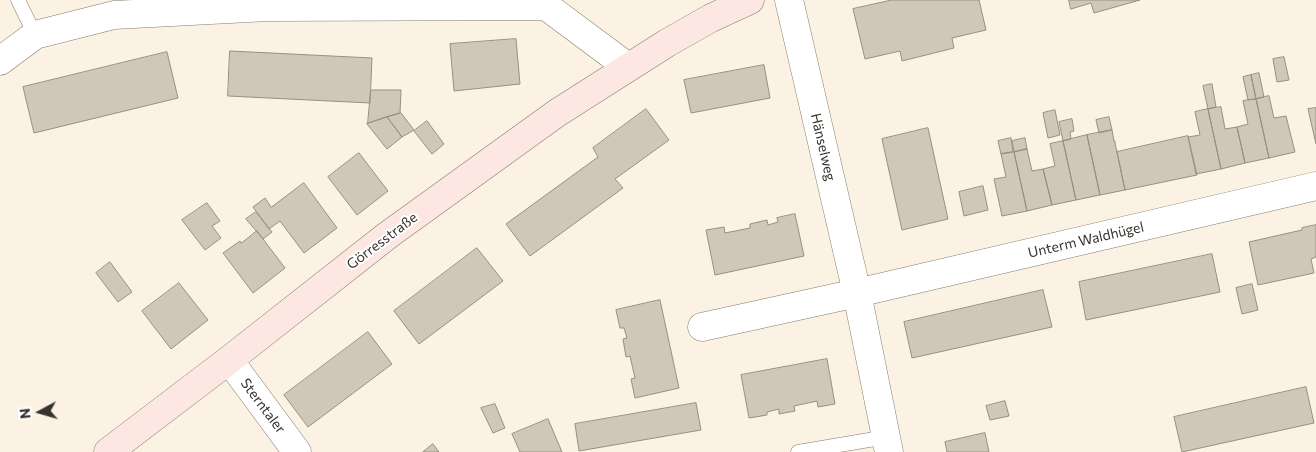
<!DOCTYPE html>
<meta charset="utf-8">
<style>
body{margin:0}
#map{position:relative;width:1316px;height:452px;overflow:hidden;background:#fbf2e3;font-family:Commissioner,sans-serif}
canvas{display:block}
.north{position:absolute;left:15px;top:387px;width:50px;height:50px;-webkit-text-stroke:4px #fff;paint-order:stroke;rotate:264deg;font-size:14px;font-weight:700;line-height:20px;text-align:center;color:#36322c}
.north::after{content:'';display:block;margin:auto;width:18px;height:22px;background:#36322c;clip-path:polygon(50% 0,100% 100%,50% 72%,0 100%)}
</style>
<div id="map">
<canvas width="1316" height="452"></canvas>
<div class="north">N</div>
</div>
<script>
const context = document.querySelector('canvas').getContext('2d');
context.lineJoin = 'round';
function fill(path, color) { context.fillStyle = color; context.fill(path, 'evenodd'); }
function stroke(path, color, width, dash) { context.strokeStyle = color; context.lineWidth = width; context.lineCap = dash ? 'butt' : 'round'; context.setLineDash(dash || []); context.stroke(path); }
function write(font, color, halo, rows, align = 'center') {
  context.font = font + ' Commissioner,sans-serif'; context.lineWidth = 4; context.setLineDash([]); context.textBaseline = 'middle'; context.strokeStyle = halo; context.fillStyle = color; for (const [text, x, y, turn = 0] of rows) {
    context.save(); context.translate(x, y); context.rotate((+turn || 0) * Math.PI / 180); context.textAlign = isNaN(turn) ? turn : align; if (halo) context.strokeText(text, 0, 0); context.fillText(text, 0, 0); context.restore();
  }
}
const building = new Path2D(`
 M892,0H979L986,30L952,38L954,48L902,61L900,51L865,59L853,9Z
 M1069,0H1140L1094,13L1091,3L1071,9Z
 M516,39L520,84L454,91L450,44Z
 M230,51L372,58L370,103L228,96Z
 M167,52L178,98L34,133L23,87Z
 M1284,57L1289,80L1277,82L1273,59Z
 M764,65L770,98L691,113L684,80Z
 M1259,73L1264,97L1256,99L1251,75Z
 M1251,75L1256,99L1248,100L1243,77Z
 M1212,84L1216,107L1208,109L1203,86Z
 M371,90H401L400,113L368,123Z
 M1269,96L1274,118L1286,116L1295,152L1269,158L1256,99Z
 M1256,99L1269,158L1245,163L1237,127L1248,124L1243,101Z
 M1221,107L1225,129L1237,127L1245,163L1221,169L1208,109Z
 M1316,108V144L1308,109Z
 M646,109L669,140L615,179L623,188L530,256L506,224L598,157L593,148Z
 M1208,109L1221,169L1196,174L1188,137L1200,135L1195,112Z
 M1055,110L1060,135L1048,138L1043,113Z
 M401,113L414,130L402,137L387,117Z
 M387,117L402,137L387,149L367,124Z
 M1109,117L1112,130L1099,133L1096,120Z
 M1072,119L1074,131L1070,132L1071,139L1063,141L1059,122Z
 M427,121L444,144L432,154L414,131Z
 M928,128L948,219L902,230L882,139Z
 M1112,130L1114,141H1115V143L1125,190L1100,195L1087,135Z
 M1087,135L1100,195L1076,200L1063,141Z
 M1188,136L1197,175L1125,190L1117,152Z
 M1011,138L1013,152L1001,154L998,141Z
 M1025,138L1027,149L1014,152L1012,141Z
 M1063,141L1076,200L1052,205L1043,169L1055,166L1050,144Z
 M1027,149L1032,171L1043,169L1052,205L1027,211L1014,152Z
 M1014,152L1027,211L1002,216L994,179L1006,177L1001,154Z
 M359,153L388,191L357,215L328,177Z
 M304,183L337,228L304,253L280,221L269,229L253,207L265,198L271,207Z
 M983,186L988,210L964,216L959,192Z
 M207,203L220,221L212,226L221,238L205,250L182,220Z
 M256,212L272,232L263,239L246,219Z
 M795,214L804,256L715,275L706,230L724,227L725,233L750,228V224L767,220L768,225L778,222L777,218Z
 M1316,225V257L1311,259L1314,273L1258,285L1249,242L1302,230V228Z
 M257,231L285,268L253,293L223,253L240,241L241,243Z
 M477,248L503,281L419,344L394,311Z
 M1212,254L1220,292L1086,320L1079,282Z
 M110,262L132,292L118,302L96,273Z
 M179,283L208,320L171,349L142,311Z
 M1252,284L1258,310L1242,314L1236,288Z
 M1043,290L1052,327L912,358L904,322Z
 M660,300L679,388L635,398L631,379L635,378L630,356L626,357L623,339L627,338L624,328H620L616,310Z
 M368,332L392,364L308,427L284,395Z
 M827,359L835,404L818,407L817,401L794,406L795,411L779,414V409L767,412V415L749,418L741,375Z
 M1306,387L1314,423L1182,452L1174,417Z
 M1005,401L1009,416L990,420L986,406Z
 M696,403L701,430L579,451L575,424Z
 M495,404L505,428L493,433L481,408Z
 M548,419L562,452H520L512,434Z
 M985,433L989,452H947L945,442Z
 M433,444L439,452H423Z`);
const lane = new Path2D(`
 M18,0L35,35
 M798,452L887,437`);
const street = new Path2D(`
 M789,0L857,293L889,452
 M0,61L35,35L114,15L268,7L546,6L628,67
 M702,327L857,293L1316,186
 M229,360L297,452`);
const secondary = new Path2D(`
 M108,452L229,360L388,235L557,113L667,43L711,18L750,0`);
const streetNames = [
 ["Hänselweg",823,147,77],
 ["Unterm Waldhügel",1086,240,-13],
 ["Görresstraße",382,241,-37],
 ["Sterntaler",263,406,53]
];
fill(building, '#d0c7b9');
stroke(building, '#978f82', 1);
stroke(lane, '#837b6e', 15);
stroke(street, '#837b6e', 29);
stroke(secondary, '#837b6e', 29);
stroke(lane, '#fff', 14);
stroke(street, '#fff', 28);
stroke(secondary, '#fde7e3', 28);
write('14px', '#36322c', '#fff', streetNames);
</script>
